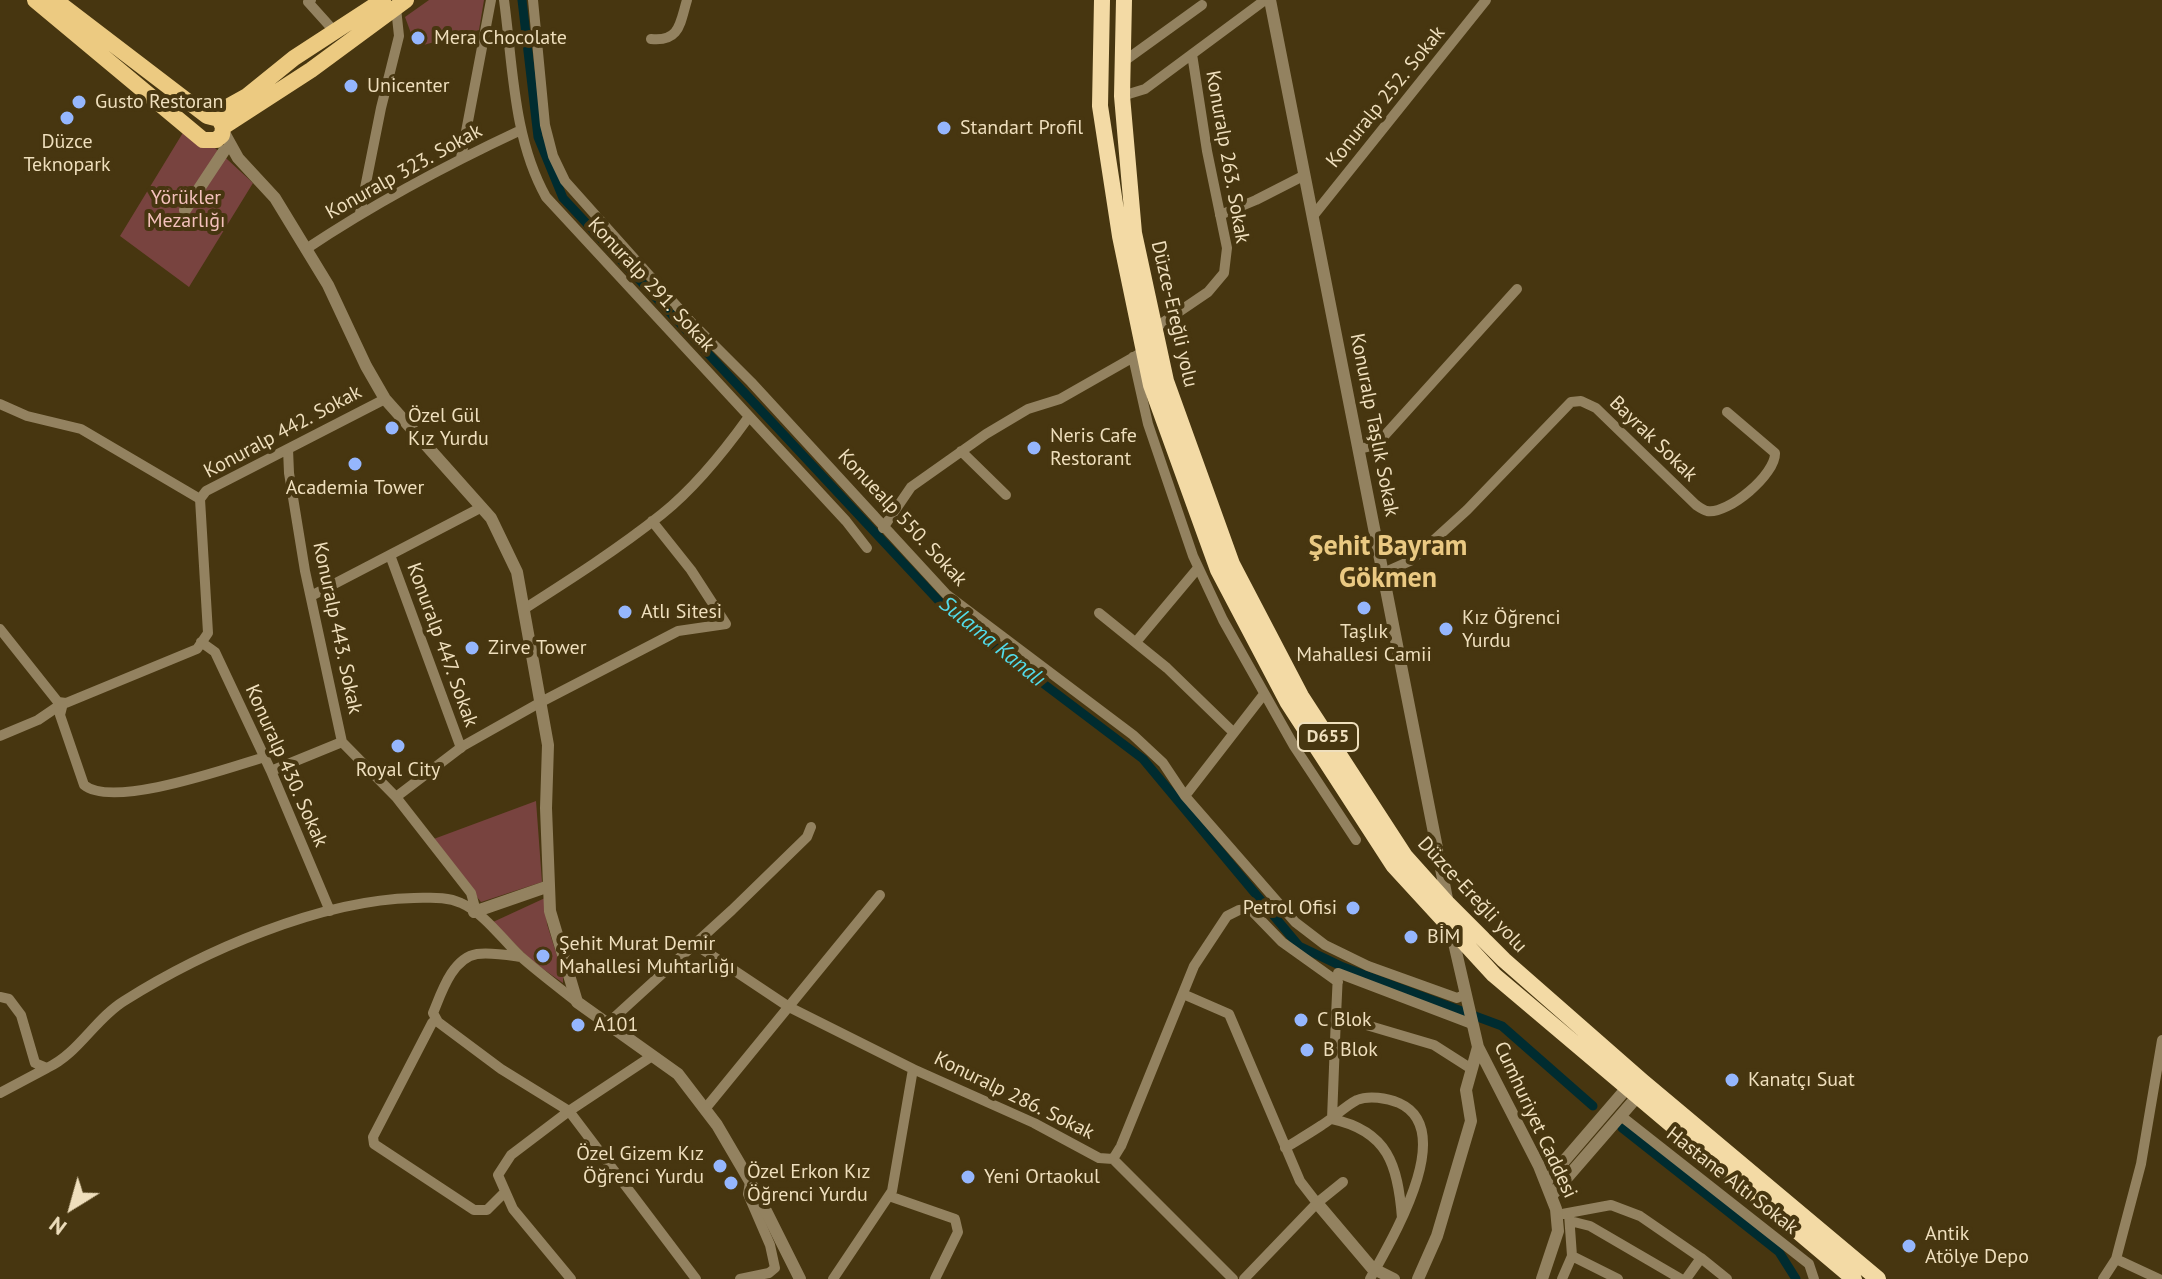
<!DOCTYPE html>
<meta charset="utf-8">
<style>
body{margin:0}
#map{position:relative;width:2162px;height:1279px;overflow:hidden;background:#473610;font-family:"PT Sans",sans-serif}
canvas{display:block}
.north{position:absolute;left:32px;top:1167px;width:80px;height:80px;-webkit-text-stroke:6px #473610;paint-order:stroke;rotate:217deg;font-size:22px;font-weight:700;line-height:32px;text-align:center;color:#efdfbd}
.north::after{content:'';display:block;margin:auto;width:28px;height:36px;background:#efdfbd;clip-path:polygon(50% 0,100% 100%,50% 72%,0 100%)}
</style>
<div id="map">
<canvas width="2162" height="1279"></canvas>
<div class="north">N</div>
</div>
<script>
const context = document.querySelector('canvas').getContext('2d');
context.lineJoin = 'round';
function fill(path, color) { context.fillStyle = color; context.fill(path, 'evenodd'); }
function stroke(path, color, width, dash) { context.strokeStyle = color; context.lineWidth = width; context.lineCap = dash ? 'butt' : 'round'; context.setLineDash(dash || []); context.stroke(path); }
function write(font, color, halo, rows, align = 'center') {
  context.font = font + ' "PT Sans",sans-serif'; context.lineWidth = 8; context.setLineDash([]); context.textBaseline = 'middle'; context.strokeStyle = halo; context.fillStyle = color; for (const [text, x, y, turn = 0] of rows) {
    context.save(); context.translate(x, y); context.rotate((+turn || 0) * Math.PI / 180); context.textAlign = isNaN(turn) ? turn : align; if (halo) context.strokeText(text, 0, 0); context.fillText(text, 0, 0); context.restore();
  }
}
const green = new Path2D(`
 M429,0H484L479,30L416,47L405,17Z
 M184,131L203,137L253,183L189,287L120,236Z
 M536,801L542,882L481,902L431,840Z
 M545,898L547,924L563,975V983L533,962L493,922Z`);
const canal = new Path2D(`
 M522,0L538,137L563,198L950,613L1143,759L1299,946L1343,967L1502,1026L1593,1106
 M1622,1128L1779,1252L1796,1279`);
const minor = new Path2D(`
 M311,0L308,2L335,32
 M504,0C513,66 513,138 546,197L846,521L867,548
 M533,0L545,125L553,156L565,181L691,322L751,382L946,594L1133,735L1163,763L1185,796L1295,922L1325,945L1368,966L1457,998L1466,994
 M651,39C680,42 680,23 687,0
 M1123,62L1202,5
 M1122,96L1145,89L1265,0
 M461,158L491,0
 M360,213L381,108L399,36L396,8
 M1220,215L1256,200L1305,175
 M1313,216L1486,0
 M306,249C375,203 446,165 521,130
 M1155,328L1208,292L1224,273L1227,248L1207,151L1192,54
 M1133,357L1148,424L1193,556L1223,620L1294,746L1356,840
 M0,404L27,416L81,429L200,499
 M288,449L289,473L305,571L342,742L396,797L471,893L476,911
 M1359,449L1376,445L1517,289
 M961,451L1006,495
 M883,528L911,487L986,434L1028,409L1060,399L1139,354
 M390,555L461,748
 M1383,573L1410,561L1423,550L1467,510L1571,402L1581,401L1596,408L1696,505C1699,507 1703,510 1707,511C1728,515 1776,474 1775,453L1727,412
 M311,596L482,507
 M524,609C571,579 618,549 662,514C692,490 725,450 748,418
 M1099,613L1167,668L1233,732
 M0,629L58,702L66,703L197,649L208,633L200,499L206,491L385,399
 M201,642L215,652L271,771L330,911
 M1136,642L1198,568
 M63,703L60,715L84,785C113,809 228,768 265,757
 M0,736L38,720L63,703
 M271,771L342,742
 M1185,796L1264,694
 M396,797L463,746L541,702L678,631L726,624L691,570L652,521
 M693,943L789,1007L913,1069
 M521,957C507,955 490,952 477,954C452,958 441,994 433,1013L438,1022L501,1069L569,1111L696,1279
 M1183,994L1229,1014L1300,1181L1317,1203
 M0,997L9,999L21,1015L35,1063L47,1068C78,1054 95,1019 124,1001C203,951 320,900 414,898C430,898 446,896 461,903C484,913 502,939 520,956C538,972 558,987 577,1002
 M1336,1016L1338,973L1472,1024
 M436,1019L432,1023L373,1137L374,1144L474,1210H487L505,1192
 M606,1025L732,910L807,837L811,827
 M0,1093L47,1068
 M705,1109L880,895
 M1621,1116L1809,1264L1814,1279
 M1285,1148C1298,1140 1310,1133 1322,1125C1334,1118 1345,1106 1357,1100C1369,1095 1387,1098 1399,1103C1459,1130 1390,1242 1370,1279
 M1113,1159L1233,1279
 M889,1196L955,1219L958,1232L935,1279
 M1569,1214L1572,1256
 M1557,1215L1611,1205L1640,1216L1701,1258L1686,1279
 M1402,1218C1398,1165 1388,1131 1332,1119L1336,1016L1434,1045L1470,1068
 M1570,1221L1590,1226L1681,1279
 M1701,1258L1727,1279
 M2116,1259L2159,1279
 M571,1279L513,1209L498,1175L511,1155L569,1111L652,1056
 M740,1279L769,1273L775,1268L770,1245L748,1194L750,1182
 M833,1279L892,1191L913,1069L1034,1123L1099,1158L1113,1159L1121,1146L1194,966L1227,916L1239,910L1250,909L1282,942L1338,982
 M1244,1279L1317,1203L1343,1182
 M1562,1279L1572,1256L1618,1279
 M2103,1279L2116,1259L2141,1164L2162,1040`);
const tertiary = new Path2D(`
 M1270,0L1448,904
 M223,131L238,158L275,198L328,285L366,366L385,399L491,518L517,572L548,745L546,808L550,911L577,1002L678,1074L717,1125L758,1195L800,1279
 M185,210L224,151
 M474,912L549,886
 M1451,930L1478,1047L1539,1166L1556,1209L1558,1231L1542,1279
 M1546,1182L1626,1089L1634,1085
 M1552,1195L1636,1098L1639,1090
 M1317,1203L1372,1268L1394,1279
 M1418,1279L1437,1236L1471,1121L1466,1090L1478,1047`);
const primary = new Path2D(`
 M35,0L203,140H216L222,135L223,127
 M55,0L207,116L219,119L223,127
 M211,116L247,96L294,58L383,0
 M223,127L311,70L406,0`);
const trunk = new Path2D(`
 M1102,0L1100,106L1120,236L1151,385L1218,570L1288,703L1393,865L1494,975L1854,1279
 M1124,0L1122,96L1134,233L1166,381L1232,564L1301,696L1405,856L1448,904L1504,960L1642,1081L1878,1279`);
const markers = [
 [418,38,8,"#95b6fd"],
 [351,86,8,"#95b6fd"],
 [79,102,8,"#95b6fd"],
 [67,118,8,"#95b6fd"],
 [944,128,8,"#95b6fd"],
 [392,428,8,"#95b6fd"],
 [1034,448,8,"#95b6fd"],
 [355,464,8,"#95b6fd"],
 [1364,608,8,"#95b6fd"],
 [625,612,8,"#95b6fd"],
 [1446,629,8,"#95b6fd"],
 [472,648,8,"#95b6fd"],
 [398,746,8,"#95b6fd"],
 [1353,908,8,"#95b6fd"],
 [1411,937,8,"#95b6fd"],
 [543,956,8,"#95b6fd"],
 [1301,1020,8,"#95b6fd"],
 [578,1025,8,"#95b6fd"],
 [1307,1050,8,"#95b6fd"],
 [1732,1080,8,"#95b6fd"],
 [720,1166,8,"#95b6fd"],
 [968,1177,8,"#95b6fd"],
 [731,1183,8,"#95b6fd"],
 [1909,1246,8,"#95b6fd"]
];
const shields = [
 [1328,737,60]
];
const shieldNames = [
 ["D655",1328,737]
];
const poiNames = [
 ["Mera Chocolate",434,38],
 ["Unicenter",367,86],
 ["Gusto Restoran",95,102],
 ["Standart Profil",960,128],
 ["Düzce",67,142,"center"],
 ["Teknopark",67,165,"center"],
 ["Özel Gül",408,416],
 ["Kız Yurdu",408,439],
 ["Neris Cafe",1050,436],
 ["Restorant",1050,459],
 ["Academia Tower",355,488,"center"],
 ["Atlı Sitesi",641,612],
 ["Kız Öğrenci",1462,618],
 ["Yurdu",1462,641],
 ["Taşlık",1364,632,"center"],
 ["Mahallesi Camii",1364,655,"center"],
 ["Zirve Tower",488,648],
 ["Royal City",398,770,"center"],
 ["Petrol Ofisi",1337,908,"right"],
 ["BİM",1427,937],
 ["Şehit Murat Demir",559,944],
 ["Mahallesi Muhtarlığı",559,967],
 ["C Blok",1317,1020],
 ["A101",594,1025],
 ["B Blok",1323,1050],
 ["Kanatçı Suat",1748,1080],
 ["Özel Gizem Kız",704,1154,"right"],
 ["Öğrenci Yurdu",704,1177,"right"],
 ["Özel Erkon Kız",747,1172],
 ["Öğrenci Yurdu",747,1195],
 ["Yeni Ortaokul",984,1177],
 ["Antik",1925,1234],
 ["Atölye Depo",1925,1257]
];
const streetNames = [
 ["Konuralp 252. Sokak",1386,97,-51],
 ["Konuralp 263. Sokak",1227,157,80],
 ["Konuralp 323. Sokak",404,172,-29],
 ["Konuralp 291. Sokak",651,285,47],
 ["Düzce-Ereğli yolu",1174,314,77],
 ["Konuralp Taşlık Sokak",1374,425,79],
 ["Konuralp 442. Sokak",283,432,-28],
 ["Bayrak Sokak",1653,439,44],
 ["Konuealp 550. Sokak",902,518,47],
 ["Konuralp 443. Sokak",337,628,78],
 ["Konuralp 447. Sokak",442,645,70],
 ["Konuralp 430. Sokak",286,766,66],
 ["Düzce-Ereğli yolu",1472,895,47],
 ["Konuralp 286. Sokak",1014,1096,26],
 ["Cumhuriyet Caddesi",1535,1120,65],
 ["Hastane Altı Sokak",1732,1181,38]
];
const parkNames = [
 ["Yörükler",186,198],
 ["Mezarlığı",186,221]
];
const waterNames = [
 ["Sulama Kanalı",992,642,39]
];
const districtNames = [
 ["Şehit Bayram",1388,547],
 ["Gökmen",1388,579]
];
fill(green, '#78433f');
stroke(canal, '#002c30', 9);
stroke(minor, '#938260', 10);
stroke(tertiary, '#938260', 12);
stroke(primary, '#ecca81', 16);
stroke(trunk, '#f3daa5', 16);
for (const [x, y, r, color] of markers) { const dot = new Path2D(); dot.arc(x, y, r, 0, 2 * Math.PI); context.fillStyle = color; context.fill(dot); stroke(dot, '#473610', 3); }
for (const [x, y, w] of shields) { const box = new Path2D(); box.roundRect(x - w / 2, y - 14, w, 28, 6); context.fillStyle = '#473610'; context.fill(box); stroke(box, '#efdfbd', 2); }
write('bold 18px', '#efdfbd', null, shieldNames);
write('20px', '#efdfbd', '#473610', poiNames, 'left');
write('20px', '#efdfbd', '#473610', streetNames);
write('20px', '#f4c1bc', '#473610', parkNames);
write('italic 22px', '#52dbe9', '#473610', waterNames);
write('bold 28px', '#eac982', '#473610', districtNames);
</script>
